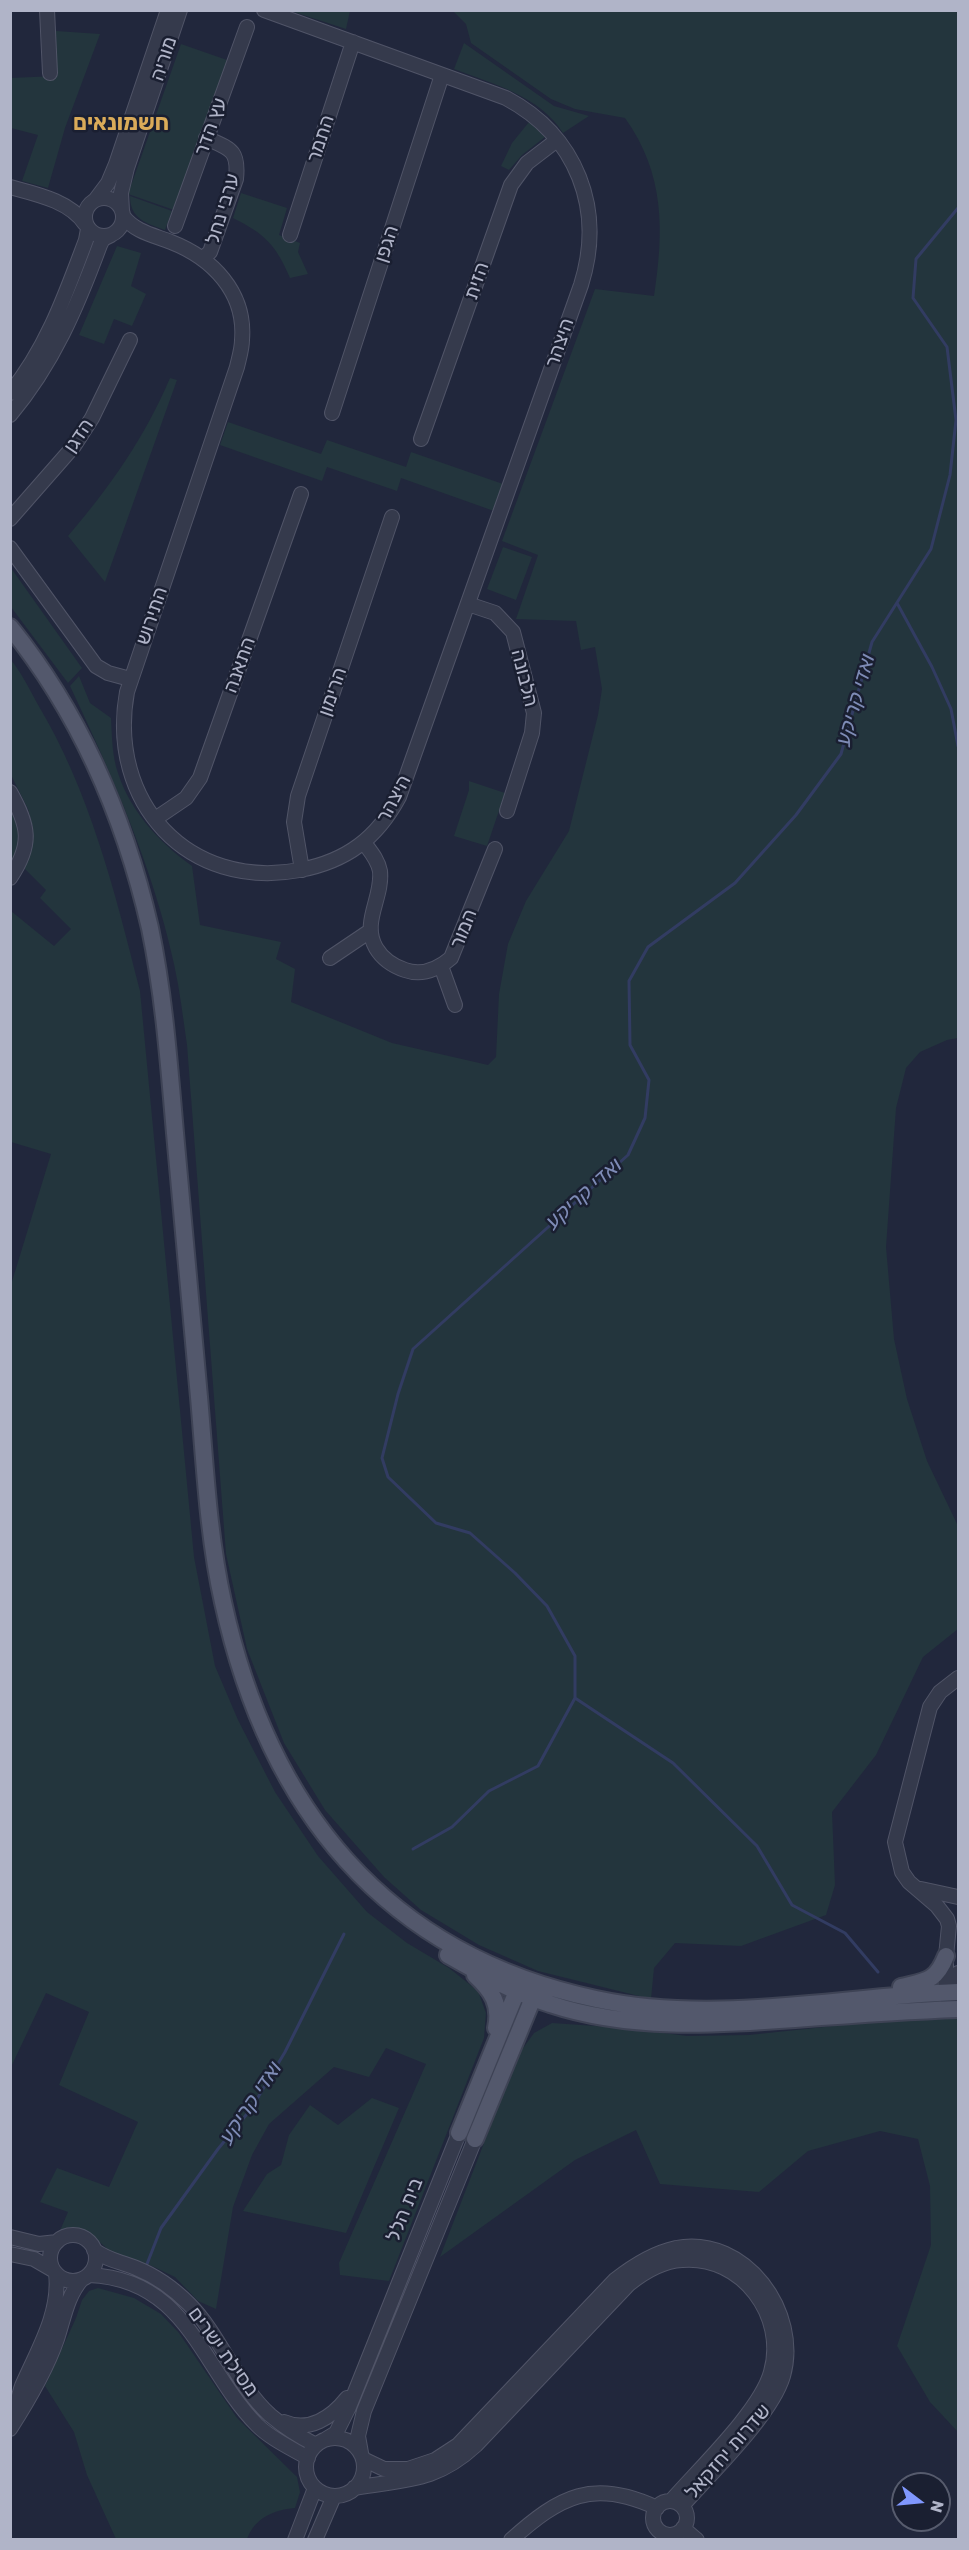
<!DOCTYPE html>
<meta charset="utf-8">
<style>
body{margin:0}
#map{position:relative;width:969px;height:2550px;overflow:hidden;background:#21273c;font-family:Rubik,sans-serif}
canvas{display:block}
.frame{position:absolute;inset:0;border:12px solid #b0b4c8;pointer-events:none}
.north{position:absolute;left:891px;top:2472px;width:60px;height:60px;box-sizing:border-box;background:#1a1f31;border:2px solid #565b6d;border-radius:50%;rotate:106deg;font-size:16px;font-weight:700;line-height:24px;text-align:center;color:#b0b4c8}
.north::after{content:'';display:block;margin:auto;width:21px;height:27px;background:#8097fd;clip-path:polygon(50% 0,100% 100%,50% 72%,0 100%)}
</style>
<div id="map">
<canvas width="969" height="2550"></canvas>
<div class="frame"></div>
<div class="north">N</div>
</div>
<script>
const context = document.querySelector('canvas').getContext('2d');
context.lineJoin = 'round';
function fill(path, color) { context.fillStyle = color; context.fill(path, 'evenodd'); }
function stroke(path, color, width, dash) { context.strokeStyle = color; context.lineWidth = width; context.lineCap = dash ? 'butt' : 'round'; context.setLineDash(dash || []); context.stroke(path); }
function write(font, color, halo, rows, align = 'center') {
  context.font = font + ' Rubik,"Noto Sans Hebrew",sans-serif'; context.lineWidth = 5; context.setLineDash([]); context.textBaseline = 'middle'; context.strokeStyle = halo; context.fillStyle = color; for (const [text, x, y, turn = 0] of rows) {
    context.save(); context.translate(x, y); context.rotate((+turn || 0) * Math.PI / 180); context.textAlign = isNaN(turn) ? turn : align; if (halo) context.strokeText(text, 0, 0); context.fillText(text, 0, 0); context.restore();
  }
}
const green = new Path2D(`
 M326,11L331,12L332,11H350L346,29L291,11Z
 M453,11H958V1038L947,1040L920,1052L906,1068L896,1108L886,1247L894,1339L907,1399L927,1461L958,1526V1629L923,1657L876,1755L832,1812L835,1885L826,1915L741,1946L675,1943L654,1968L651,1999L538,1971L479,1945L421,1910L384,1877L325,1810L284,1743L247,1649L226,1554L187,1045C183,1018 180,991 174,964C153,867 112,775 70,686L79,676L90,703L111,718C112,736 112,756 118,773C130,811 160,843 192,866L200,925L281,942L276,959L295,969L291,1002L392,1043L488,1065L496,1057L499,994L508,944L526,901L569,831L598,715L602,689L595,647L581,650L576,621L516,619L538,555L502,541L595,289L654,296C664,231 665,174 625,118L575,109L551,99L471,43L466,24Z
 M56,31L100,34L65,128L48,188L22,181L38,135L11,128L10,78L57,76Z
 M464,43L554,106L589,116L563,133C540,96 493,84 454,69Z
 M181,44L227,60L174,210L128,194Z
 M529,122L545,137L522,155L509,170L501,166L512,143Z
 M241,193L287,208L279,235L300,243L298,252L308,274L290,278C276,245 265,234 233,218Z
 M130,196L172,211L165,230C146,223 130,219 130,196Z
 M117,246L141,253L131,286L146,294L132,326L114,319L104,344L79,335Z
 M170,378L177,380L105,582L68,536C110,487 145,437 170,378Z
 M228,422L321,454L327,440L406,467L411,452L503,484L494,511L401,478L397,491L327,467L322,481L220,445Z
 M503,547L532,557L516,600L487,589Z
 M11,568L82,668L68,683L11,607Z
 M11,660C21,672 29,688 37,703C90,791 115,892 140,991L194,1557L215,1666L238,1720L275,1792L318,1856L367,1912L407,1943L449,1968L478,1991L486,2013L484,2038L389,2281L340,2275L339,2263L426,2064L386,2048L369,2077L334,2067L269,2124L252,2155L233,2207L216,2309L198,2301L175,2277L152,2266L113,2254L92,2235L78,2231L59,2233L68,2212L40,2202L57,2168L109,2187L138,2122L59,2085L89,2012L46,1993L11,2067L10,1288L51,1154L11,1142V911L54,946L71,929L40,898L46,890L24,868L33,828L28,809L11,775Z
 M469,781L505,793L487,846L454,836L469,790Z
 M10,809C22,833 21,846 10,870Z
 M958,2018V2432L930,2402L897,2346L931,2245L930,2186L918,2139L880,2131L808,2151L759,2192L660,2184L636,2130L575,2160L440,2257L518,2055L534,2033L552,2023L625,2028L687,2036L749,2035L890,2020Z
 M372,2098L399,2108L346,2233L243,2211L267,2174L281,2165L289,2135L310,2105L338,2125Z
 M98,2288L134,2298L161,2314L179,2333L237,2418L297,2477L300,2492L295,2508C273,2510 255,2518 247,2539H116L87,2475L74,2432L45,2386L76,2318L82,2300L89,2291Z`);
const stream = new Path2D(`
 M897,603L932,667L951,709L958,746
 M575,1698L673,1763L757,1846L792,1905L845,1933L878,1972
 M413,1849L452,1827L489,1791L538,1766L575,1698V1656L547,1606L515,1573L470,1533L436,1523L388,1477L382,1458L398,1394L413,1349L628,1155L645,1118L649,1080L630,1045L629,981L648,947L735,883L796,815L841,754L872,642L931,549L950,475L956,420L947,347L913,298L916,259L958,208
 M147,2264L161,2228L218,2149L251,2109L285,2052L344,1934`);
const minor = new Path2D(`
 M47,10L50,73
 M10,187C36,194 70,201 85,224
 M85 217a19 19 0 1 1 38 0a19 19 0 1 1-38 0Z
 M96,199L108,183L116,164L168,10
 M122,211L121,193L127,168L180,10
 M123,216C135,232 153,235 171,242C212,258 246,292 242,340C242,349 239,358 237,367L127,692C107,802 188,891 300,870C347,861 377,838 399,797L581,285C605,209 577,136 506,98L264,10
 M175,226L247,27
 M290,235L353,42
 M203,258L210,252L236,179C239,150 231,149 206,138
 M10,393C47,348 66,293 86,240L88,229
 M332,413L442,75
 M10,415C53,364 77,307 100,245L103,239L111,235
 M421,439L511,185L527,163L557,140
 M10,519L74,446L92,418L130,340
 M10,548L96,666L108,673L130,679
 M468,604L495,613L513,632L534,713L532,733L507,811
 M10,792C29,826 33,844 10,878
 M155,819L186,798L200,778L301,494
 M365,844C371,852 378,860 380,871C383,898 361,922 376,948C382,958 393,966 405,970C422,976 438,969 451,958L495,849
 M302,870L294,822L298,796L392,517
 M330,958L370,931
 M441,966L455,1005
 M958,1678L940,1692L930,1707L895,1842L902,1872L909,1882L937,1906L947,1919L949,1926L946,1956V1993L951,2009L957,1992L958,1973
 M921,1889L958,1897
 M50 2258a23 23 0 1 1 46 0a23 23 0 1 1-46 0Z
 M10,2237L39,2244L57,2242
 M94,2250C109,2261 119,2261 136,2268C156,2276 174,2289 189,2304C221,2336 236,2384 270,2415C284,2427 300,2437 316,2445
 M10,2254L34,2259L53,2270
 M89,2275C188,2279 201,2368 257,2425C271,2439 291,2448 308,2458
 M15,2414C17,2405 19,2394 22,2386C37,2351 61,2313 56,2273
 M284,2422C309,2433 332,2417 347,2398
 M10,2429C28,2401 46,2371 57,2339C64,2318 67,2296 82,2279
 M306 2467a29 29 0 1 1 58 0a29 29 0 1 1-58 0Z
 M326,2439L336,2433L349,2407L459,2133
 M361,2453L358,2436L364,2411L475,2139
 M363,2459L384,2469H408L435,2460L458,2445L615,2280C634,2265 653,2253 676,2248C746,2235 801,2313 783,2376C771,2416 711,2473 682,2506
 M354,2488C405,2479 435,2483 476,2445L629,2284C644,2272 662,2261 682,2260C742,2255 787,2316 771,2372C761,2410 698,2470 671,2501
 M653 2518a17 17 0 1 1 34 0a17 17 0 1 1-34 0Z
 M683,2528L697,2540
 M295,2540L315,2488
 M315,2540L334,2496
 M511,2540C560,2496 593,2478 657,2508`);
const major = new Path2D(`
 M10,627C81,715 125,819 150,928C164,995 169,1064 175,1133C183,1221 191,1309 199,1397C205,1465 208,1535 223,1602C268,1808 384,1954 596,1999C717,2025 838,1996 958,1992
 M448,1955C480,1973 514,1993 550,2004C628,2030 714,2025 795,2019C849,2015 904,2011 958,2009
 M475,1975C492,1991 501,2004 496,2028
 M901,1987C925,1981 936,1982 946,1956
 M459,2133L517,1991
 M475,2139L533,1998L532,1987`);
const streetNames = [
 ["מוריה",164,59,-72],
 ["עץ הדר",211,127,-70],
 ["התמר",321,139,-72],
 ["ערבי נחל",223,209,-73],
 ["הגפן",387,244,-72],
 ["הזית",477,281,-71],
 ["היצהר",560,343,-71],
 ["הדגן",79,436,-56],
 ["התירוש",152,616,-71],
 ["התאנה",240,665,-70],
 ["הלבונה",524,678,76],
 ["הרימון",333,692,-71],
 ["היצהר",394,799,-62],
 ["המור",464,929,-68],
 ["בית הלל",405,2210,-68],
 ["מסילת ישרים",223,2352,54],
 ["שדרות יחזקאל",728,2452,-49]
];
const waterNames = [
 ["ואדי קריקע",856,700,-74],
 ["ואדי קריקע",584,1194,-42],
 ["ואדי קריקע",251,2103,-56]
];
const quarterNames = [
 ["חשמונאים",121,124]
];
fill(green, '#23353d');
stroke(stream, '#323c62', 3);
stroke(minor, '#505467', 16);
stroke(major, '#3e4355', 20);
stroke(minor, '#353a4c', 14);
stroke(major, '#53586c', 16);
write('20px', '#b0b4c8', '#1a1f31', streetNames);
write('italic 21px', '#7e8bb6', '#1a1f31', waterNames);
write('bold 22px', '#daab59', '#1a1f31', quarterNames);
</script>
